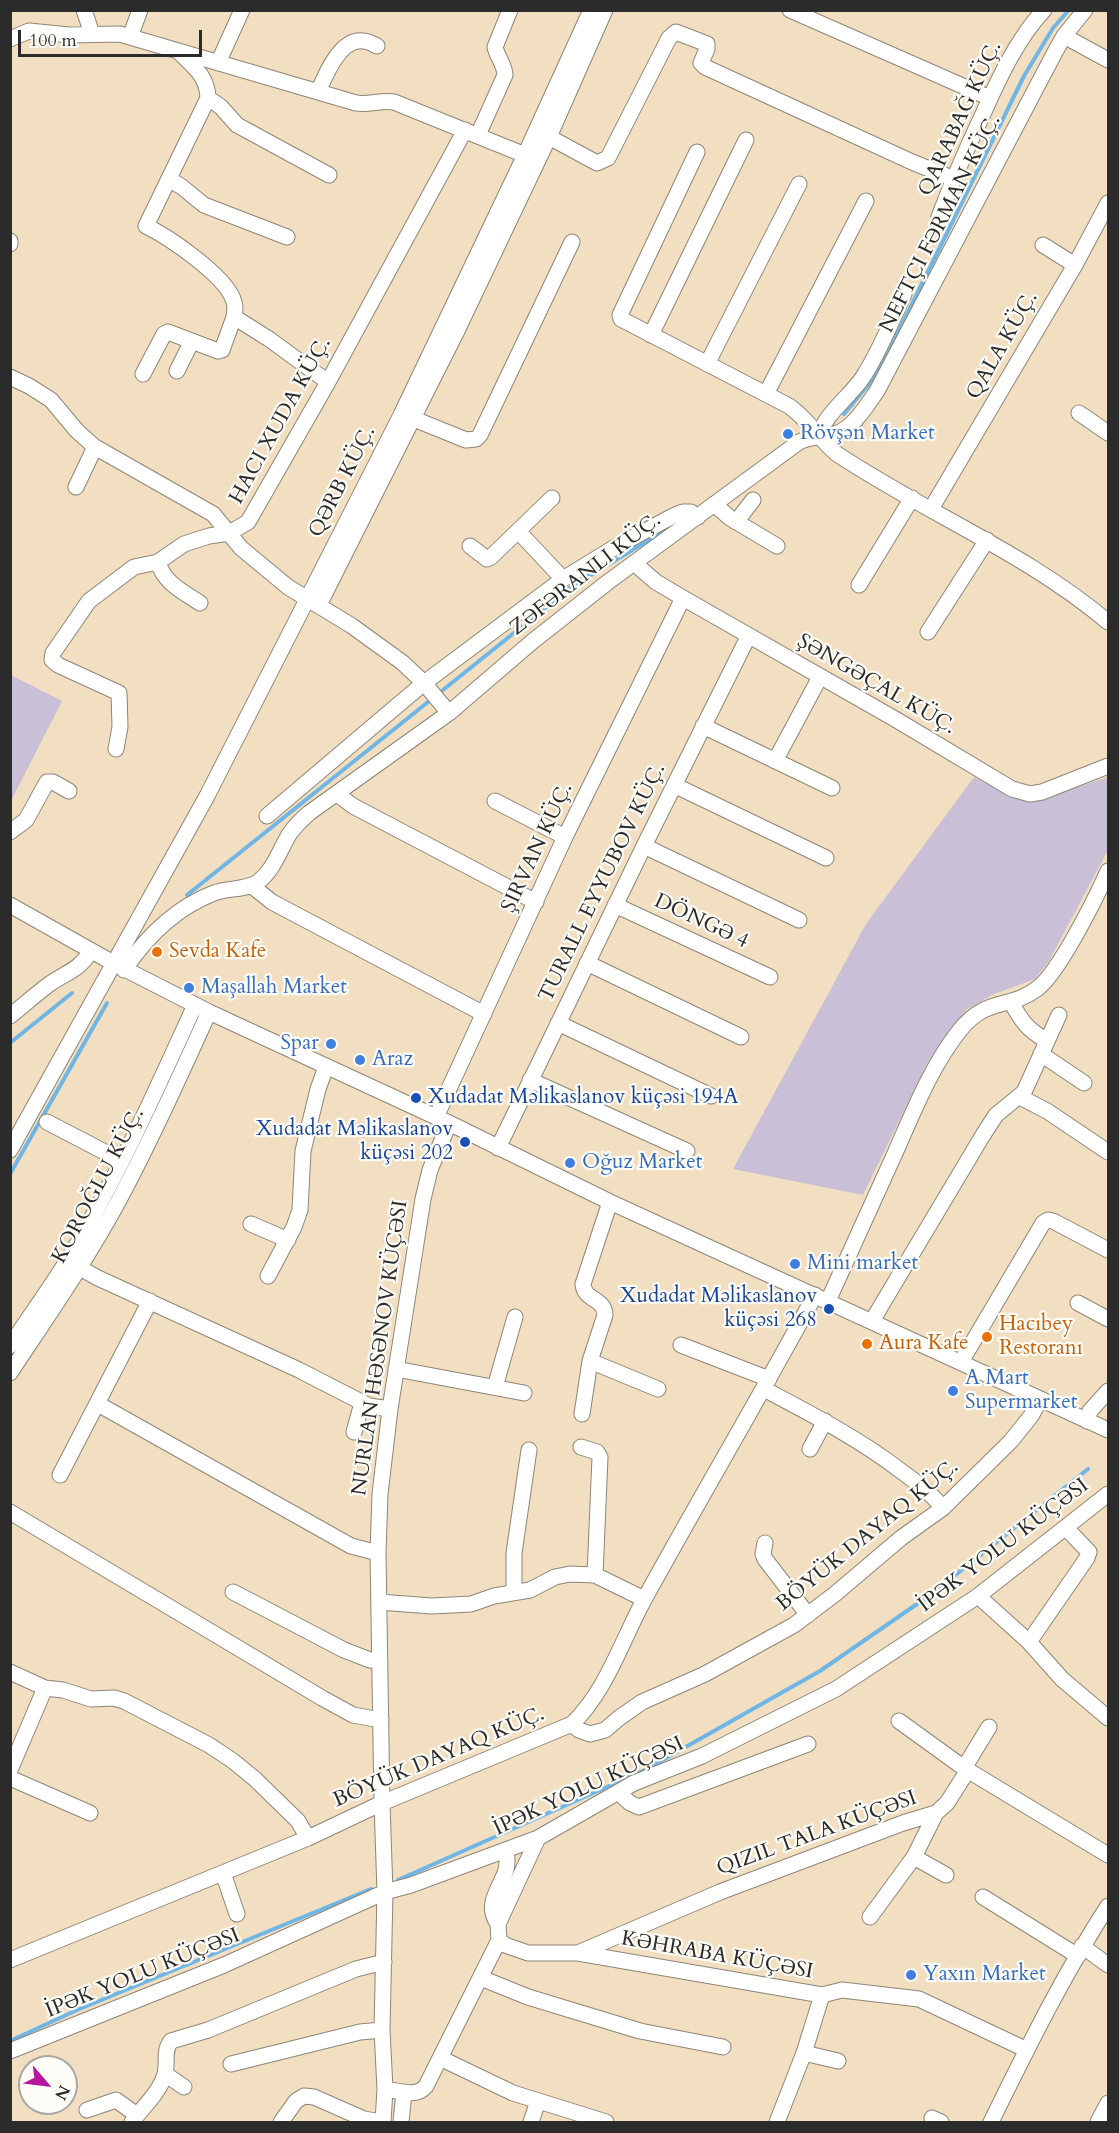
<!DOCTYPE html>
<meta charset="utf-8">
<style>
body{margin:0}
#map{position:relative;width:1119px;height:2133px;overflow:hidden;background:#f2dfc1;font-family:Cardo,serif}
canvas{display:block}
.frame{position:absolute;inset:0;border:12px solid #2b2b2b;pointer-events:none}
.north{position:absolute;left:18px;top:2055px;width:60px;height:60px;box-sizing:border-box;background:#fdfcf7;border:2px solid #a9a8a5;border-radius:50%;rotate:118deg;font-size:16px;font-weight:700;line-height:24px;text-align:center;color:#2b2b2b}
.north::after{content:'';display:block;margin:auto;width:21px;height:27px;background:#b5179e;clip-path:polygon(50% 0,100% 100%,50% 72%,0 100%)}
.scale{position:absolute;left:18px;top:30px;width:184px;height:27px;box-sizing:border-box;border:3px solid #2b2b2b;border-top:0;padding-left:8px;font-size:18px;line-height:21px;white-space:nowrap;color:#2b2b2b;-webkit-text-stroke:4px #fdfcf7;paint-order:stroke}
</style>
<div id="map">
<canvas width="1119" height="2133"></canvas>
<div class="frame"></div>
<div class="north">N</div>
<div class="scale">100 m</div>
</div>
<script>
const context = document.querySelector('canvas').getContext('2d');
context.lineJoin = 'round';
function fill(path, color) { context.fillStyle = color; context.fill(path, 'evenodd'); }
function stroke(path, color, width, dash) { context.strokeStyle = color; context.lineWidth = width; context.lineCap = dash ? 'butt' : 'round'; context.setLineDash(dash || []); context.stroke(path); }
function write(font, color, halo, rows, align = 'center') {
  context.font = font + ' Cardo,serif'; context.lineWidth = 4.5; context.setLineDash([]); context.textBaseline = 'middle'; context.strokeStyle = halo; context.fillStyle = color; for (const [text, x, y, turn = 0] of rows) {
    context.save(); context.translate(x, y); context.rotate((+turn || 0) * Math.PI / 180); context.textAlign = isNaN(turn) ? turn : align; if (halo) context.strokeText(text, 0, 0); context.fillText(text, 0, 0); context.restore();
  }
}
const industrial = new Path2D(`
 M11,675L62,701L11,801Z
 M974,777L1005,793L1038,800L1108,777V850L1049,961L1035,979L994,994L967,1009L927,1064L863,1195L733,1169L866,924Z`);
const stream = new Path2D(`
 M844,414L873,379L889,351L1024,76L1053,28L1069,10
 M438,694L571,587L667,529
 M187,895L433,698
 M10,1043L72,993
 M158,1106L192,1030
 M140,1141L153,1115
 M10,1174L107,1003
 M398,1880L645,1770L820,1671L933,1593L1088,1469
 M10,2041L77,2010L371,1889`);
const minor = new Path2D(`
 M84,10L92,34
 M790,10L990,98
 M1064,36L1108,60
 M130,37L140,10
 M10,39L29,31L69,35L120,34L356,103C369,105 381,100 394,102L525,155
 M180,53C195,68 207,76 208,98L146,226C169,237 224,275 233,299C236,305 235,311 234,317L269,339L328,382
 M218,63L242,10
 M318,92C325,76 340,38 363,41C368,41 373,44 377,46
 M208,98L221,107L237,125L329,175
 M478,135L505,75C505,65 497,57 495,47L510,10
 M549,137L597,163L608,158L669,38L676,32L707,44V49L701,63L705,67L912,162L954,179
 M697,152L620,315L621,319L789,406C808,419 819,439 837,454C926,513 1026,553 1108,622
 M169,179L182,187L204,205L287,237
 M939,217C952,182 967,148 983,114C999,78 1017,39 1044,10
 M10,241V244
 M1043,245L1075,265
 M651,335L746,140
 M707,364L799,184
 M177,371L192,341
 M143,374L164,334L168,332L218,351L222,350L234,317
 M10,377L29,386L51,400L77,431L95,447L213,514L241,548L288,587L352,626L403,663L424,683L449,713
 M766,394L866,201
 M1079,413L1108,433
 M414,419L466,440L476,439L480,435L572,242
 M819,436C825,413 850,397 863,377C880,351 891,322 904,294
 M76,487L95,447
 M714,504L730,518L777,546
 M931,509L1075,265L1108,203
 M736,522L753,500
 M518,531L563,579
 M470,546L487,559L491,557L552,498
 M158,562C164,583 183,592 200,603
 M634,563L656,582L683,598L895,719L1012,789L1030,794L1042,792L1108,766
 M859,585L912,498
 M319,605L455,335L549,137L605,10
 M928,632L987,540
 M703,726L832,788
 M116,749L120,727L119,693L58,665L52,660L53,653L89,601L134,567L158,562L184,544L209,536L229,533L248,522L328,382L465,130
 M775,761L820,677
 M674,785L826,858
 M337,794L353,806L536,902
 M495,801L565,837
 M267,816L424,683L563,579L617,546L673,516L683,512H691L698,517
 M10,832L26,820L47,782H53L69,791
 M644,846L799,920
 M252,886L272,902L484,1014
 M10,905L115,964L209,1012L449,1123L610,1202L1108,1430
 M615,905L770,977
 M587,963L741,1037
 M124,970C147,936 175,908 214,893C227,888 246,890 258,882C274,870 280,849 290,833C296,825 302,819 309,813L449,713L533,641L608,582L799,442C811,436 822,438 835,434C853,429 867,405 877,391L1055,52L1064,36L1085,10
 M1011,1002C1022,1022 1027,1029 1047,1041
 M10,1016C24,1005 37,993 51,983C69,971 79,970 91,951
 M558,1023L711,1096
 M1041,1054L1084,1083
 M530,1080L687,1151
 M1020,1097L1047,1111L1108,1152
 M436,1117L565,837L683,598
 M47,1122L122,1161
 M498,1148L644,846L748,637
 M10,1150L207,796L401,415L525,155L591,10
 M251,1224L288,1240
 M80,1268L98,1278L299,1370L369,1406L390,1409
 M268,1276L294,1227L300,1210L303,1151L318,1089L326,1067
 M828,1301C851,1251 873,1201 896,1151C914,1110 932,1065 960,1030C987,996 1010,1010 1038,988C1059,972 1096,898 1108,871
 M1078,1303L1108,1319
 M872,1321L983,1135L996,1115L1024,1092L1059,1015
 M681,1345L769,1379
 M10,1346C31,1314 54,1283 73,1251C120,1172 157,1088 195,1005
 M590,1361L658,1389
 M961,1362L1043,1223L1048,1220L1053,1221L1108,1250
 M396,1369L524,1393
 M10,1373C47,1317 86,1261 118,1202C151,1140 180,1076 209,1012
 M495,1387L515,1317
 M764,1389C811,1414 858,1438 901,1471C916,1482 931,1493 943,1508
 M98,1404L351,1546L378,1553
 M582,1414L590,1361L605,1315C605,1298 584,1301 583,1284L610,1202
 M1087,1421L1090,1411L1108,1391
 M354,1432L362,1403
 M581,1447L597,1452L600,1457L595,1575
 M810,1449L825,1421
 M60,1475L150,1301
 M10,1512L322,1698L353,1715L381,1720
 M765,1543L763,1554L765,1559L808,1615
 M233,1592L344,1650L370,1660L380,1661
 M514,1592V1553L529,1450
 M978,1596L1029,1642L1062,1679L1108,1718
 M379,1602L432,1606L471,1604L494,1596L530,1590L555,1577L570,1574L595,1575L644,1599
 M1029,1642L1087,1558L1089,1552L1066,1528
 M10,1672L45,1688L63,1690L91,1699L114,1698L124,1701L209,1745L233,1761L255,1779L298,1821L308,1838
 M899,1721L964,1768L1108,1855
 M572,1724L579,1730L590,1734L605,1730L619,1718L642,1702L705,1674L794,1625L835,1594L901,1538L943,1508L1011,1441L1031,1416L1040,1400
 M964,1768L989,1727
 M10,1770L45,1688
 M10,1778L90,1813
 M618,1792L630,1803L639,1807L808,1744
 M914,1857L946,1875
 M223,1873L237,1914
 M983,1897L1078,1956
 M870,1917L914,1857L936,1813
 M498,1924C484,1904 500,1889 506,1870C508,1863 507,1857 506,1850
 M499,1940L505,1945L528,1953H578L822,1995L842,1990L919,1999L1027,2050
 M1082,1946L1108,1965
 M578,1953L720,1892L903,1823L936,1813L947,1803L968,1770
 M10,1960L308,1838L382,1803L572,1724C607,1690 622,1640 645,1598C701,1496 760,1397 815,1295
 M481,1978L528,1997L640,2031L723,2047
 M10,2051L224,1965L385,1892L411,1885L538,1838L634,1783L702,1756L836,1689L978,1596L1108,1494
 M804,2053L838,2061
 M440,2058L513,2093L606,2122
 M231,2064L360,2032L382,2030
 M165,2074L184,2087
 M385,2089C400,2091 416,2098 426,2086L499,1940L498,1924L538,1838
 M87,2110L116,2100L137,2115
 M932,2118L941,2122
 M132,2122C142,2108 160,2092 165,2074C168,2062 163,2051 171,2041L208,2030L356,1969L384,1962
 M281,2122L296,2101L304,2096L314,2097L364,2119L381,2122
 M383,2122L385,2089L382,2030L385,1892L382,1803L378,1553L380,1494L390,1409L423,1199L430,1170L449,1123
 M401,2122L404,2092
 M531,2122L538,2101
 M777,2122L804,2053L822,1995
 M991,2122C1027,2049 1063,1975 1108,1906
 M1098,2122L1108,2103`);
const markers = [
 [788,434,6,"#3f7fe0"],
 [157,952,6,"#e8710a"],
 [189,988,6,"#3f7fe0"],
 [331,1044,6,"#3f7fe0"],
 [360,1060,6,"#3f7fe0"],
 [416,1098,6,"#1a4fb4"],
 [465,1142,6,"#1a4fb4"],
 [570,1163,6,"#3f7fe0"],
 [795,1264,6,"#3f7fe0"],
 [829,1309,6,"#1a4fb4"],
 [987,1337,6,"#e8710a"],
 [867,1344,6,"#e8710a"],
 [953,1391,6,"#3f7fe0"],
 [911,1975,6,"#3f7fe0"]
];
const streetNames = [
 ["QARABAĞ KÜÇ.",961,119,-65],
 ["NEFTÇI FƏRMAN KÜÇ.",941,224,-63],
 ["QALA KÜÇ.",1003,346,-60],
 ["HACI XUDA KÜÇ.",281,421,-61],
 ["QƏRB KÜÇ.",343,482,-63],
 ["ZƏFƏRANLI KÜÇ.",586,575,-38],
 ["ŞƏNGƏÇAL KÜÇ.",876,685,30],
 ["ŞIRVAN KÜÇ.",538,848,-65],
 ["TURALL EYYUBOV KÜÇ.",603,883,-64],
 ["DÖNGƏ 4",701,922,25],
 ["KOROĞLU KÜÇ.",99,1186,-62],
 ["NURLAN HƏSƏNOV KÜÇƏSI",381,1348,-82],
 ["BÖYÜK DAYAQ KÜÇ.",868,1536,-39],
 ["İPƏK YOLU KÜÇƏSI",1004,1546,-37],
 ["BÖYÜK DAYAQ KÜÇ.",439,1758,-23],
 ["İPƏK YOLU KÜÇƏSI",589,1787,-25],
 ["QIZIL TALA KÜÇƏSI",817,1834,-20],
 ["KƏHRABA KÜÇƏSI",717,1956,10],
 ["İPƏK YOLU KÜÇƏSI",143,1974,-22]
];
const shopNames = [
 ["Rövşən Market",800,434],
 ["Maşallah Market",201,988],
 ["Spar",319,1044,"right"],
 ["Araz",372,1060],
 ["Oğuz Market",582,1163],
 ["Mini market",807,1264],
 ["A Mart",965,1379],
 ["Supermarket",965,1403],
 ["Yaxın Market",923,1975]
];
const foodNames = [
 ["Sevda Kafe",169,952],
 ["Hacıbey",999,1325],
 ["Restoranı",999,1349],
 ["Aura Kafe",879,1344]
];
const transitNames = [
 ["Xudadat Məlikaslanov küçəsi 194A",428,1098,"left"],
 ["Xudadat Məlikaslanov",453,1130],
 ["küçəsi 202",453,1154],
 ["Xudadat Məlikaslanov",817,1297],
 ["küçəsi 268",817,1321]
];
fill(industrial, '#c9bfd7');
stroke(stream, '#6fb6e6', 4);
stroke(minor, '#8e8576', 17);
stroke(minor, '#fff', 15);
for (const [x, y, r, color] of markers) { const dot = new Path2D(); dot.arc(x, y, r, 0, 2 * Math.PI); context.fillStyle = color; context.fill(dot); stroke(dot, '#fdfcf7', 2); }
write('21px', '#2b2b2b', '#fdfcf7', streetNames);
write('21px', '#366cbe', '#fdfcf7', shopNames, 'left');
write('21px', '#c56008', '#fdfcf7', foodNames, 'left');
write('21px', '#164399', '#fdfcf7', transitNames, 'right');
</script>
